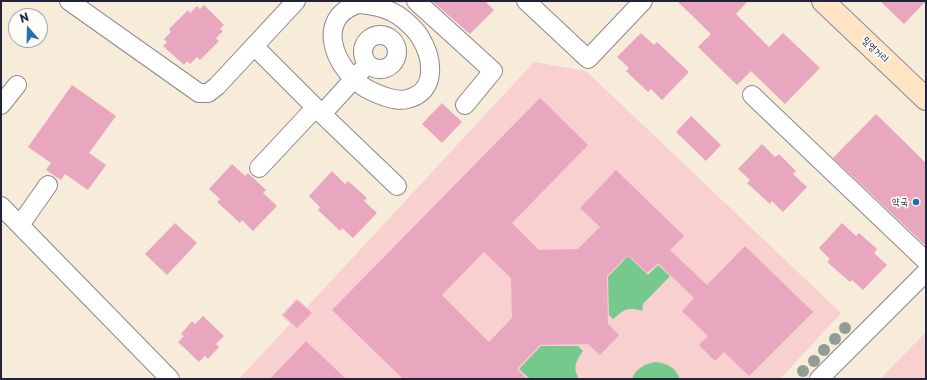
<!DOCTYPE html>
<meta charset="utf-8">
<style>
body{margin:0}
#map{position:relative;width:927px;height:380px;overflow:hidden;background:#f6ecd9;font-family:"Playpen Sans",sans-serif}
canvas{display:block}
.frame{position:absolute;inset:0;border:2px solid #22223b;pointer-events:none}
.north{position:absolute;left:8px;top:8px;width:40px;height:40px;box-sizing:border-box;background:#fdfcf7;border:1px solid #a5a5ac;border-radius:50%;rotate:340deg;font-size:11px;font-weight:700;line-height:16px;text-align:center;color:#22223b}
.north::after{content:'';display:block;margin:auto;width:14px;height:18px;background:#1f6fb2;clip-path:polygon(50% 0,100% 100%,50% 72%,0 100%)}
</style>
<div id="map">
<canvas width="927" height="380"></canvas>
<div class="frame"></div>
<div class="north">N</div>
</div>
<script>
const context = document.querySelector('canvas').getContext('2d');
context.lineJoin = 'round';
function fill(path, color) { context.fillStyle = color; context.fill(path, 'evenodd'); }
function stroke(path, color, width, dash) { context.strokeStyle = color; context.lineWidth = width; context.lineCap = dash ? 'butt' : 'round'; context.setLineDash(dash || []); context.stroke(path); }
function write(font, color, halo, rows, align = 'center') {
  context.font = font + ' "Playpen Sans","Poor Story",sans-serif'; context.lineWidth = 3.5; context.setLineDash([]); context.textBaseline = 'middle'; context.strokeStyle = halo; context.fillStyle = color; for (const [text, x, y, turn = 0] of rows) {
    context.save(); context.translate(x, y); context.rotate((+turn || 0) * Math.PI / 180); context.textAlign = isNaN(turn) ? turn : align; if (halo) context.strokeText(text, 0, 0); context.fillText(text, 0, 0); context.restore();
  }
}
const built = new Path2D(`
 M534,62L586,71L841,313L780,379H239L290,324L281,315L297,298L307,307Z
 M926,332V379H880Z`);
const green = new Path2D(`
 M628,256L648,275L658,265L670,276L643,304L642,311C627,306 624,310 613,319L609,315L608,277Z
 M541,346H578L583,351C576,361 572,368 579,379H530L519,369Z
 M655,362C667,363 675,367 680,379H632C636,368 645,364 655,362Z`);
const building = new Path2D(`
 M432,1H485L494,10L470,34Z
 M677,1H748L736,14L769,47L783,33L820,68L785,104L751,71L737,85L698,47L711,34Z
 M880,1H926L904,24Z
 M204,5L224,25L220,29L223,31L216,38L219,41L200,60L197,57L190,64L187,61L184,65L163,46L167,42L164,39L171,32L169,29L188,10L190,13L197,6L200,9Z
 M641,33L654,45L657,42L689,72L662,100L651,89L648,92L626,71L629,68L617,57Z
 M72,85L116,116L89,153L106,165L88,190L65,174L61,180L46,170L51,163L28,147Z
 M540,98L588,145L512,223L539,250L578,249L600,227L580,208L616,170L684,236L670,250L707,285L745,246L813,312L749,376L724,352L715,361L699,345L708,336L682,311L694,298L658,263L647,273L628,255L607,276L608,324L619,335L600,355L588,344L540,345L517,369L527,379H403L332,310ZM484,252L511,278L512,318L489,342L442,295Z
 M442,103L462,122L442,143L422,124Z
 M876,114L926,163V246L833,158Z
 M691,116L721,145L706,161L676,132Z
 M762,144L775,157L779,154L796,171L793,174L807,187L783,212L772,201L770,204L747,183L750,180L738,169Z
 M232,164L245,176L248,173L266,190L263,193L277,206L253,231L242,220L240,223L217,202L220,199L209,189Z
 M332,171L345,184L348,181L367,198L364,201L377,213L353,238L342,228L340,231L318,210L320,207L309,196Z
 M175,223L197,243L167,275L145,254Z
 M842,223L856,236L859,233L877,249L874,253L887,265L863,290L852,280L850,282L827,262L830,259L819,248Z
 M297,300L312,313L297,328L283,315Z
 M203,316L224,336L216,344L219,347L208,359L205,356L199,362L178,342L184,336L181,334L192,321L195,324Z
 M306,341L346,379H270Z`);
const street = new Path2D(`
 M69,1L199,93H208L217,86L296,1
 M416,1L493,71L465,105
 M526,1L588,59L643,1
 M358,4C374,5 391,9 403,19C409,24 416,30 420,37C433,58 438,92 407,99C400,101 393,99 386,97C377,94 369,91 361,85C334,66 315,18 358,4Z
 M363 52a17 17 0 1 1 34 0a17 17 0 1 1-34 0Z
 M254,46L322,114L397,186
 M752,95L926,261
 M1,105L17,85
 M322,114L362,70
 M259,168L315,108
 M1,206L170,379
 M20,225L48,185
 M819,379L926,272`);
const secondary = new Path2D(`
 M823,1L926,99`);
const trees = [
 [845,328],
 [835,339],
 [824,350],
 [814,361],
 [803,371]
];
const markers = [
 [916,202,4,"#1f6fb2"]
];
const streetNames = [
 ["밀영거리",875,50,44]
];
const poiNames = [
 ["약국",908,202]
];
fill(built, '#f7d0cf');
fill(green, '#76c98c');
fill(building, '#e9a7bf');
stroke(street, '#8c878a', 20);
stroke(secondary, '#8c878a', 24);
stroke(street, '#fff', 18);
stroke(secondary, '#ffe4c6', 22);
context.fillStyle = '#919d92';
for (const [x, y] of trees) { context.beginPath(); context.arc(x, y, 6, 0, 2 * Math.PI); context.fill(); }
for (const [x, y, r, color] of markers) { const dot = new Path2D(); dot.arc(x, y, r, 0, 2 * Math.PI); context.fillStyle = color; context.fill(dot); stroke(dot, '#fdfcf7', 1.5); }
write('10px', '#22223b', '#fdfcf7', streetNames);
write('10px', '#22223b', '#fdfcf7', poiNames, 'right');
</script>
